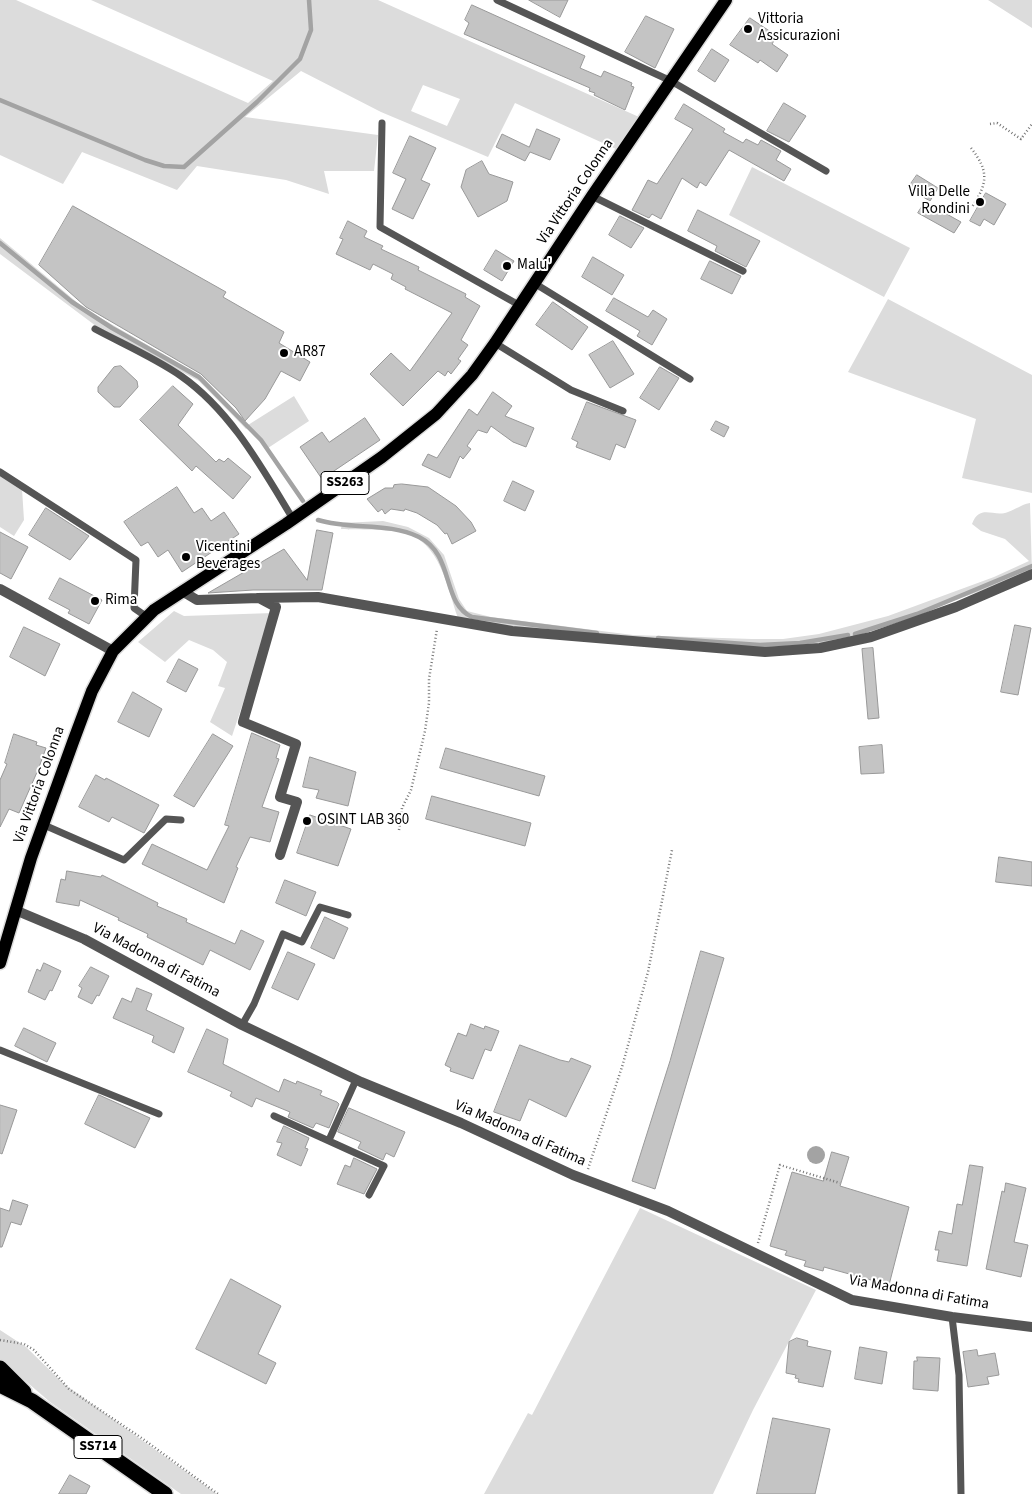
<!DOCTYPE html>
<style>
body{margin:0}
canvas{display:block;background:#fff}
</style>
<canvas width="1032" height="1494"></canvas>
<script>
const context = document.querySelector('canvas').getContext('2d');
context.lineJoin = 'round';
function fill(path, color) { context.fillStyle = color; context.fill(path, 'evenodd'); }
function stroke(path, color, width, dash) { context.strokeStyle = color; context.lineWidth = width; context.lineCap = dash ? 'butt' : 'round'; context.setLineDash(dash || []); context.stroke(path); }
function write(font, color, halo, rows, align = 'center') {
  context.font = font + ' "Source Sans 3",sans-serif'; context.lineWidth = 4; context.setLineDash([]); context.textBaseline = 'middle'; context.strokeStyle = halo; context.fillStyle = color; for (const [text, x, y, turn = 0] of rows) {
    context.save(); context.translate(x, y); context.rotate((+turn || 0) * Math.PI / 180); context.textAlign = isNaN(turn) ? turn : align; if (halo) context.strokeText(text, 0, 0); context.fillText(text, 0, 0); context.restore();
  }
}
const green = new Path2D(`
 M0,0H16L248,103L273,81L91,0H378L639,117L616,149L515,103L488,157L381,112L301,71L245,117L378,135L374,171H324L329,194L286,180L197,166L177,190L82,152L63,184L0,155ZM423,85L460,99L447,126L411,111Z
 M988,0H1032V28Z
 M752,167L910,248L884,297L729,215Z
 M0,238L85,309L203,377L248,425L294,396L309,421L268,448L250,426L246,429L199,381L96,326L0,254Z
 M888,299L1032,375V493L962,478L976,419L848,372Z
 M0,475L22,489L24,520L14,536L0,527Z
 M1030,503L1032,572L855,637L824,644L781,648L518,630L458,618C447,588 441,541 402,532C387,529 358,530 341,529L342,523L383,521L408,527L429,538L444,555L459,599L467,611L491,617L633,635L752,639H783L819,634L888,616L994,577L1029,561L1005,539L981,531L972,524C980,503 994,518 1008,512C1017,509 1020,505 1030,503Z
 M174,611L184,616L273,613L232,736L210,722L225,688L218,686L227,662L213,650L189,640L165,662L138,642Z
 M640,1208L816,1290L753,1410L713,1494H484L528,1413L532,1415Z
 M0,1330L26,1347L64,1384L217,1494H181L50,1402L0,1359Z`);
const water = new Path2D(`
 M807 1155a9 9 0 1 1 18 0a9 9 0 1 1-18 0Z`);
const stream = new Path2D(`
 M0,100L145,160L164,166L184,167L257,102L300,59L311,30L309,0
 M0,243L72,302L112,328L199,377L261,440L303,501
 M318,520C351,530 388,522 419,537C455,555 441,603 472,617L597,633
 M855,634L917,614L1032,566
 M658,638L760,645L800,643L848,635`);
const building = new Path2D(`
 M529,0H568L560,17Z
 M472,5L585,56L580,68L601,77L604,71L632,83L631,86L634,87L625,110L594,95L595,93L589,91L590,88L464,34L469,23L465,20Z
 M646,16L674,29L655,68L625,52Z
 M750,18L777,36L772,44L788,55L777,72L760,60L758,63L730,45Z
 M712,49L729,60L715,82L698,71Z
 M784,103L806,116L789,142L767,131Z
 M684,104L725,129L723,132L743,143L746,139L758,145L761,140L781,151L776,160L791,169L784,181L729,150L706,186L700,182L697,188L682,178L661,219L652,214L649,218L632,210L648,180L657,184L693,129L675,119Z
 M537,129L560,139L550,160L530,152L525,161L496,147L502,134L529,147Z
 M410,136L436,148L421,180L430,184L413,219L392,209L406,179L393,173Z
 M482,161L489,174L513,182L507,201L478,217L461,187L466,170Z
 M917,175L938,188L930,201L908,188Z
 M986,193L1006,204L994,225L984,219L980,226L970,221Z
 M925,202L961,222L954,233L918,213Z
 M73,206L226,292L223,297L284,332L279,343L310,362L300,381L281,371L265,399L245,421L236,408L201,374L86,307L39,265Z
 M698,210L760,241L746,267L715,251L717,246L688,231Z
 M620,216L644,228L631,248L609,235Z
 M348,221L367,231L364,237L383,246L381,249L419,267L418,270L466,294L465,297L480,306L461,340L468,345L458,359L461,361L451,374L448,371L445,376L438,371L403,406L370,374L391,353L410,371L452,313L405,289L406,287L391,279L393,274L373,264L370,270L336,254L343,239L340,238Z
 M496,250L514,261L502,281L484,270Z
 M593,257L624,275L612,295L582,277Z
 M710,261L741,276L732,294L701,279Z
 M614,298L648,317L653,310L667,319L652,345L637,336L640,331L606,311Z
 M553,302L588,327L572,350L536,325Z
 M613,341L634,374L610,388L589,355Z
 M121,366L137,381L138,387L120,407H114L98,392V387L114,367Z
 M660,367L679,378L659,410L640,398Z
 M173,386L193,404L178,425L216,462L219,459L224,462L228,458L251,477L233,499L196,466L192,471L140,420Z
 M493,392L512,406L505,416L534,428L526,447L513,442L491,426L487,433L478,430L467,446L471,449L463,459L460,456L450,478L422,465L428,454L437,458L469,409L477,415Z
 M587,402L636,420L625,448L616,444L610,460L576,447L578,442L572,439Z
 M365,418L380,440L322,479L300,447L322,432L329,442Z
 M716,421L729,427L724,437L711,430Z
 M513,481L534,491L525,511L504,501Z
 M402,484L428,487L456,506L471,522L476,531L452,544L447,533L445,534L437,525L417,513L405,509L404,511L391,509L385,514L382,509L378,512L367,499L385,488H393L394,485Z
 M177,487L194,513L202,508L211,521L224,512L239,534L182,572L168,550L158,557L148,542L141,546L124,522Z
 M46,508L89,536L70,560L29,535Z
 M317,530L333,533L322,590H253L208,593L284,549L307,580Z
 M0,532L28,547L11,579L0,573Z
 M60,578L102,600L89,624L68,613L70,610L49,599Z
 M1015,625L1031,628L1018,695L1001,692Z
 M24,627L60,644L45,676L10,657Z
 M873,648L879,718L868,719L862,649Z
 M179,659L198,669L186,692L167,682Z
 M133,692L162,709L149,737L118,722Z
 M252,733L280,745L276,758L279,759L262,807L279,812L270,842L250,837L236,867L238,868L224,903L142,864L152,844L207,870L229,826L225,825Z
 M14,734L37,742L36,745L46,748L38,770L19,813L9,809L0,827V780L7,764L5,763Z
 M213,734L233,746L194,807L174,796Z
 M882,745L884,773L861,774L859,747Z
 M446,748L545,776L539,796L440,768Z
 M310,757L356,772L348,806L316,798L319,790L303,787Z
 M96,775L105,780L106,778L159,805L144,833L112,817L109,822L79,807Z
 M432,796L531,823L525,846L426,819Z
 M310,815L351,829L338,866L297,853Z
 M999,857L1032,862V886L996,882Z
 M67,871L101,877L102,875L158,903L157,906L187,919L186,922L235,944L241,930L264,941L250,970L210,950L203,965L147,937L148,934L118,920L119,918L80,900L79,906L56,902L61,879L65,880Z
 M285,880L316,892L306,916L276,903Z
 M325,917L348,928L334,959L311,948Z
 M701,951L724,958L655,1189L632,1181L670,1061Z
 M288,952L315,964L298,1000L272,988Z
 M44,963L61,971L52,991L50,990L45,1000L28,992L37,969L40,971Z
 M91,967L109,976L99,996L97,995L92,1004L78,997L82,988L79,986Z
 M137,988L152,994L146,1010L184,1028L174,1053L152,1042L154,1036L113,1018L122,998L131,1002Z
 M471,1024L484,1029L485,1026L499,1031L491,1051L485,1049L473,1079L450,1071L451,1068L445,1065L458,1033L466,1036Z
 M24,1028L56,1043L47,1062L15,1046Z
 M207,1029L228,1039L223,1064L279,1092L284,1079L296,1084L297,1081L322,1091L320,1095L337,1102L339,1104L329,1128L316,1123L313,1128L288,1117L290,1112L256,1098L252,1107L230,1096L232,1092L188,1072Z
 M520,1045L560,1060L569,1062L571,1058L591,1066L566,1117L529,1099L520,1121L494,1112Z
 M99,1095L150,1118L135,1148L85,1124Z
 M0,1105L17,1110L2,1154L0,1153Z
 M349,1108L405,1132L394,1157L386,1153L383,1160L358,1148L361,1142L338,1132Z
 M284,1126L309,1138L305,1148L308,1149L301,1166L277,1155L282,1143L277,1142Z
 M832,1152L849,1157L840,1186L909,1207L889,1285L824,1267L823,1271L804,1266L806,1261L785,1255L787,1251L770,1246L792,1172L823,1181Z
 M354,1158L377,1169L364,1194L337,1184L345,1165L350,1167Z
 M970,1165L983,1167L967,1266L937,1261L939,1250H935L939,1231L952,1234L957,1204L962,1205Z
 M1006,1183L1026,1188L1014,1242L1028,1245L1021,1277L986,1269L1002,1191L1004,1192Z
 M13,1200L28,1205L21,1225L11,1222L2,1247H0V1208L9,1211Z
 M231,1279L281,1306L258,1354L276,1363L266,1384L196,1349Z
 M797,1338L808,1341L807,1346L831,1351L823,1387L798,1382L799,1379L795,1378L796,1375L786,1373L789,1342Z
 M860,1347L887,1352L882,1384L855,1379Z
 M977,1350L978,1356L995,1353L999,1375L987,1377L989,1384L968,1387L963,1352Z
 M917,1357L940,1358L938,1391L913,1389L914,1361H917Z
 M773,1418L830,1429L815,1494H757Z
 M70,1475L90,1486L86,1494H59Z`);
const path = new Path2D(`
 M990,124L997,123L1021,139L1032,124
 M971,148C989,171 988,183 972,207
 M399,830L402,808L411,790L425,731L429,703V679L437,629
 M588,1169L622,1067L648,972L672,850
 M758,1243L780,1165L840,1183
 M0,1340L24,1344L34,1350L69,1389L143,1439L218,1494`);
const lane = new Path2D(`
 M497,0L671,81L826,171
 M382,123L380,227L519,305
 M592,196L743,271
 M534,283L690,379
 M95,329C123,344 155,358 181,376C231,411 262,468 293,519
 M495,343L571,390L623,411
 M0,472L136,560L134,608L147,617
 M44,825L124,860L166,819L181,820
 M242,1025L254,1004L283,934L302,942L320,907L348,915
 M0,1050L159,1114
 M274,1116L384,1166L369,1195
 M329,1140L356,1080
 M952,1317L959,1375L961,1494`);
const street = new Path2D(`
 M0,589L113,651
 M182,591L197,600L259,598
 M257,598L318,597L512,631L765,652L820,648L871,637L956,607L1032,574
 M261,599L276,607L243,722L296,744L280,797L297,802L280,855
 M15,910L84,939L242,1025L361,1082L461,1123L573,1175L668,1211L852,1300L952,1317L1032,1327`);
const primary = new Path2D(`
 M0,963L31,858L73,742L92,691L113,651L154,610L286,524L382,457L436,414L472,375L495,343L592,196L726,0`);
const highway = new Path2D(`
 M0,1368L24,1392
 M0,1385L32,1401L165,1494`);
const markers = [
 [748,29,5,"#000"],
 [980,202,5,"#000"],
 [507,266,5,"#000"],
 [284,353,5,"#000"],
 [186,557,5,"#000"],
 [95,601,5,"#000"],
 [307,821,5,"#000"]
];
const shields = [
 [345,483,48],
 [98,1447,48]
];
const shieldNames = [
 ["SS263",345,483],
 ["SS714",98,1447]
];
const poiNames = [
 ["Vittoria",758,20],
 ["Assicurazioni",758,37],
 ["Villa Delle",970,193,"right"],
 ["Rondini",970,210,"right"],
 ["Malu'",517,266],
 ["AR87",294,353],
 ["Vicentini",196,548],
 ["Beverages",196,565],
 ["Rima",105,601],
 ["OSINT LAB 360",317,821]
];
const streetNames = [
 ["Via Vittoria Colonna",576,192,-56],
 ["Via Vittoria Colonna",40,785,-70],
 ["Via Madonna di Fatima",156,961,28],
 ["Via Madonna di Fatima",520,1134,24],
 ["Via Madonna di Fatima",919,1293,10]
];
fill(green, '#dcdcdc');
fill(water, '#a3a3a3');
stroke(stream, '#a3a3a3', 4.5);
fill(building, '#c4c4c4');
stroke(building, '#999', 1);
stroke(primary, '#dbdbdb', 15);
stroke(highway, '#dbdbdb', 18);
stroke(path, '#777', 2.5, [1, 2.5]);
stroke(lane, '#555', 7);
stroke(street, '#555', 10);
stroke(primary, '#000', 12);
stroke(highway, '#000', 15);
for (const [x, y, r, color] of markers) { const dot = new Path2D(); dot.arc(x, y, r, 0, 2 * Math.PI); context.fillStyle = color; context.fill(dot); stroke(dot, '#fff', 2); }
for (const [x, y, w] of shields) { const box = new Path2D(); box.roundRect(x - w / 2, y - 11.5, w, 23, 4); context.fillStyle = '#fff'; context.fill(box); stroke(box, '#000', 1); }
write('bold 14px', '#000', null, shieldNames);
write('15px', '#000', '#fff', poiNames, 'left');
write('15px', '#000', '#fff', streetNames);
</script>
